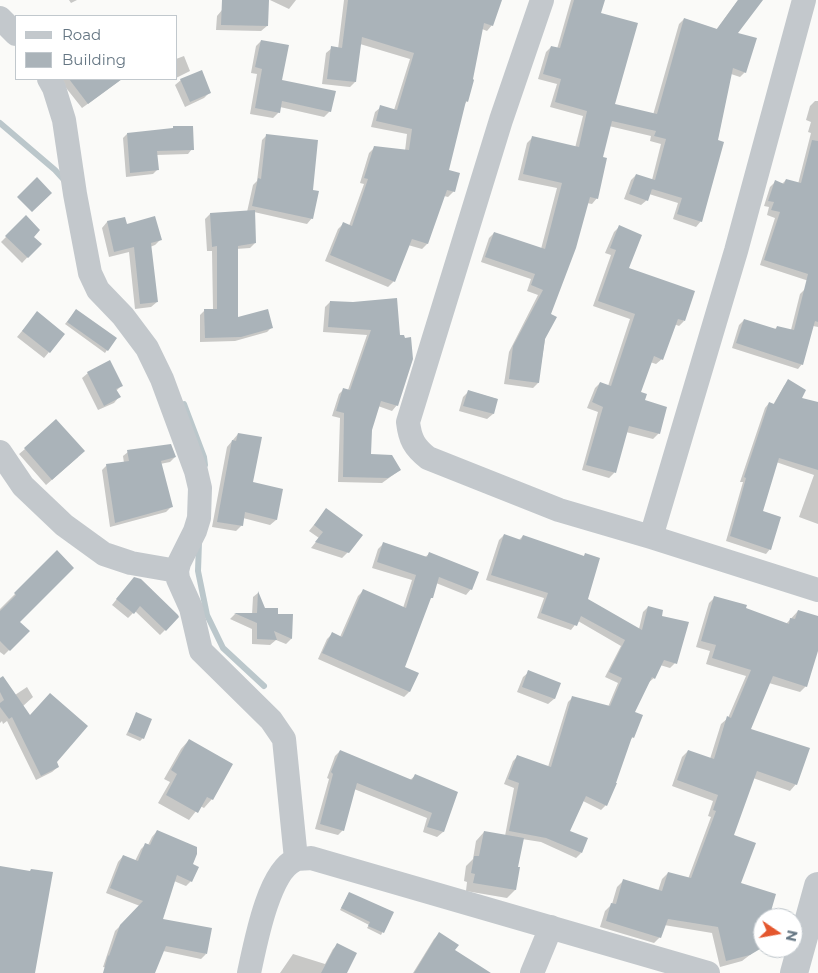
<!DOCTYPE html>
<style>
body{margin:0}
#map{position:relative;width:818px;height:973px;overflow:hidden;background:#fafaf8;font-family:Montserrat,sans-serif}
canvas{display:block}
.legend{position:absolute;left:15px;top:15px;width:162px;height:65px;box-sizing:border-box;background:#fff;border:1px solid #c1c8cd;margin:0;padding:6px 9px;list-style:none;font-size:15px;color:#657683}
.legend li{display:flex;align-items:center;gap:10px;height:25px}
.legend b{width:25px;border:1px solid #c1c8cd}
.north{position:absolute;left:753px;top:908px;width:50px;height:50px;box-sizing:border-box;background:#fff;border:1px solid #c1c8cd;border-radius:50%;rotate:102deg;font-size:14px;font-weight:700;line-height:20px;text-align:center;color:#657683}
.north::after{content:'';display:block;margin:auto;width:18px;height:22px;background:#e4572e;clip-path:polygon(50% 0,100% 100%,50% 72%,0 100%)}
</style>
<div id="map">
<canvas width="818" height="973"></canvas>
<ul class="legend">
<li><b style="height:6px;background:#c3c8cc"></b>Road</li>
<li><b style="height:14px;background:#aab3b9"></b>Building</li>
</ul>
<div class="north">N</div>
</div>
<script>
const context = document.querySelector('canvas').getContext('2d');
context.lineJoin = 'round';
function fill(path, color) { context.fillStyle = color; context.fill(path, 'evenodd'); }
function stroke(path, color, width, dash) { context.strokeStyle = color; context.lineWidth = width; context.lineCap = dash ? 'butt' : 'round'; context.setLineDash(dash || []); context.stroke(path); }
const shadow = new Path2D(`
 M69,0H77L71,3Z
 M241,0H268L267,26L261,31L216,30L217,16L222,10Z
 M270,0H296L289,9Z
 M344,0H499L492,25L487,31L482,29L467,101L464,105L447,171L454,191L448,197L444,196L427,244L422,249L408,245L394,281L388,287L325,261L338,229L344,223L349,226L364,184L360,183L369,153L374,148L405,151L407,134L371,127L375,112L381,107L394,110L410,59L360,44L355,82L350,87L322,84L326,53L332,48L338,49Z
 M571,0H604L599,14L613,105L653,115L679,24L684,19L716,30L738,0H754L736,34L745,72L740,77L731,74L701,221L696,227L673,219L678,203L649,194L647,200L641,205L624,199L631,180L636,175L652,180L661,144L650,141L651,136L609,126L602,158L597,198L592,204L587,203L549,314L538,383L533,388L504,384L509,352L538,295L527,291L531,279L481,262L489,238L494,233L541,249L557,188L518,180L527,143L532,138L575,148L583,116L550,107L557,84L538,79L546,52L551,47L557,49Z
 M261,41L281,81L330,111L324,117L280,107L279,112L273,118L250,114L257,74L251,73L256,46Z
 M184,56L190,71L176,78V59Z
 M59,79H122L82,108Z
 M181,80L210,92L204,98L185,107L175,85Z
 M815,101H818V281L815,283L760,265L775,218L767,215L769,207L764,206L770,187L775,182L782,184L786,180L798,184L811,133L808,132L811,122L806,120L810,106Z
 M127,134L192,149L188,154L156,155L157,170L153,174L126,177L123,138Z
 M267,135L312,191V218L307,224L254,212L255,243L250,248L236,249L237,319L272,327L267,332L235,341L200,342V315L205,310H213L212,251H207L205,219L210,214L247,212L253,185L257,181L262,140Z
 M26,217L33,237L40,244L22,263L1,242Z
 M124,218L126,225L160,240L155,245L150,247L157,302L151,307L135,309L129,252L109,257L102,228L107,222Z
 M619,227L627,269L684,321L679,326L674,324L662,359L656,364L650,362L639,393L659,433L653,439L626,432L614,473L609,478L582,470L598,412L587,408L595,388L600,383L608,386L630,319L593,306L611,255L605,253L614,232Z
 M805,289L818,293V327L813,326L802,364L798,369L732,348L739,325L744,320L774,330L777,327L791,330L800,294Z
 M396,300L397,405L392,411L378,406L370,430V455L400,470L382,483L338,482L340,418L332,416L339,394L344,389L348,390L367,335L323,332L325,307L330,302L353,304Z
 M37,313L49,352L44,358L17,337Z
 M74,313L115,338L105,353L65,324Z
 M88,373L121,386L116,391L119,397L114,403L98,410L82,378Z
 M788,381L800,398L818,403V524L799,517L814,475L776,462L762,511L770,549L766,554L726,541L743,482H740L765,408L769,403L773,405L784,386Z
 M469,391L497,399L493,414L487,419L459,411L463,397Z
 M238,434L252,483L281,490L276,520L270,525L243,518L242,525L236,531L212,527L227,447Z
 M25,449L78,457L46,485L19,454Z
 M128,452L175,457L170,462L160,464L171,507L166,512L110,527L102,470L107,465L124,463L123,456Z
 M326,510L348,552L342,558L311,548L319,538L309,531Z
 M504,535L519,540L523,536L583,557L585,555L586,600L639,629L643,612L648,607L660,617L675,663L670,668L660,665L654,678L648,683L634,713L633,737L628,742L606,805L601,810L583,801L569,832L581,853L576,858L541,842L522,839L517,868L515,890L507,898L466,891L467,882L464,881L466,866L473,859L476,841L484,832L505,836L514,788L504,784L513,761L518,756L548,767L568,702L573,697L608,707L618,683L605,677L621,646L578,621L571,630L537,618L544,598L486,580L499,540Z
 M383,544L425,557L429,554L471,589L466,595L436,583L403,668L417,673L409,692L404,697L318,659L327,639L332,634L340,637L358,596L363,591L403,608L412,580L372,568L378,549Z
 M57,552L19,622L28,631L4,655L0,652V609Z
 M140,580L152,590L151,591L178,617L160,635L135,611L128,618L112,605L128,585Z
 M258,593L264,609L276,615L292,616L291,639L286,644L276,640L270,645L252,644V629L230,619L235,614L252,615L253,597Z
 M715,597L786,624L798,611L818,617V647L806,686L800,692L769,683L749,729L796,784L790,791L753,778L732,836L740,884L767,918H763V933L759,948L742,961L720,967L712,933L664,925L660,937L654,943L600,927L605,911L612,904L617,887L623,881L658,891L662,879L668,873L688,879L711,817L708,816L713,801L672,786L682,757L688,751L710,759L721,724L728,718L746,676L706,664L710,651L696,647L709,603Z
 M529,672L559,683L554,699L548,704L517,692L523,677Z
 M0,679L15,695L27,687L33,697L23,706L58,767L52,772L36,780L7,721L3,724L2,721L0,723Z
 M137,713L143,738L140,741L126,735Z
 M189,740L232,764L212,799L204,808L200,806L189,820L158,803L170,782L164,779L181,749Z
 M340,751L410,780L415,776L456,792L443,832L437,837L423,832L427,818L354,789L343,830L338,835L315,829L329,779L327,778L335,756Z
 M157,831L191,865V881L186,886L174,881L162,920L206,954L201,959L163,951L154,973H107L108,968L103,967L115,931L140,906L106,893L118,862L123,856L135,861L141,849L146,844L148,845L152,837Z
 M349,893L393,912L381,935L367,928L369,925L340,910Z
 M439,934L454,951L478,973H413L434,939Z
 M338,944L346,973H280L293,954L325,964L333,949Z`);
const stream = new Path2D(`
 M0,123L55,170L65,181
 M184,404L204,457L205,465
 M199,542L198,571L207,615L223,648L264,686`);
const building = new Path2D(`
 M222,0H269L268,26L221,25Z
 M348,0H502L493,26L484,23L473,79L474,80L468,102L466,101L449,170L460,173L455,192L447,190L428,244L412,239L395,282L330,255L343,222L352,226L368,179L364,178L374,146L409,150L412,129L376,121L380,105L397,110L414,53L362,37L356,82L327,79L331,46L342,48Z
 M574,0H605L601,13L638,23L615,104L657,114L684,18L717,29L738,0H763L738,33L757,38L746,73L733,68L718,140L724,142L702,222L677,214L682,198L652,189L653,186L648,201L629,194L636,174L655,180L666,139L654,136L656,131L612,121L603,157L607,158L598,199L590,197L576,248L551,314L557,317L545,339L539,383L509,379L513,346L543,290L531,285L535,274L485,257L494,232L545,249L562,183L523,174L532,136L579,147L587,111L555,102L561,79L543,74L551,46L560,48Z
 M261,40L289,45L282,80L336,91L331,112L282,101L280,113L255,108L262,69L255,67Z
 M202,70L211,93L190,102L180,79Z
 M69,79H122L88,104Z
 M173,126H193L194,150L157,151L159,170L130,173L127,133L173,128Z
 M266,134L318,140L313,190L319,191L313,219L252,206L258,178L261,179Z
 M812,140L818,141V322L815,321L803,365L736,343L744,319L776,329L777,326L794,330L808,274L764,260L780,212L771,210L774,202L768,201L775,180L784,184L786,179L801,183Z
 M37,177L52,193L32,212L17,197Z
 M255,210L256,243L238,246V317L268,309L273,328L241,337L205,338L204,309H217V246L212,247L210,213Z
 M26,215L40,230L34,237L42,244L28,258L5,236Z
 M155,216L162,240L151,243L158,302L140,304L134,247L114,252L107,221L125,217L127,224Z
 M619,225L642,235L629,268L695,291L685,321L678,319L663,360L654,356L641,392L647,394L645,400L667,407L660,434L629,426L616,473L586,465L603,407L592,402L600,382L611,386L635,314L598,301L616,250L610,248Z
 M397,298L400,335H404L405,338L411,337L413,359L398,406L381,401L372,430L371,454L392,455L401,470L388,478L343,477L344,413L336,411L343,388L350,390L371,330L328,327L330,301L353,302Z
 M76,309L117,338L108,351L67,322Z
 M37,311L65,334L50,353L22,331Z
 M110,360L123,386L116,389L121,397L104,406L87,372Z
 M788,379L806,390L802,398L818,402V470L779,458L763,511L781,517L771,550L730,536L746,478L744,477L769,402L774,404Z
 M468,390L498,399L494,414L463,406Z
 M56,419L85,451L52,480L24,448Z
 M238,433L262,437L253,482L283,489L277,520L245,512L243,526L217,522L232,440L236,441Z
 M171,444L176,457L161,461L173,507L115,523L106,464L129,461L127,450Z
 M326,508L363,535L349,553L315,542L323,532L314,525Z
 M504,534L521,540L523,535L584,556L585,553L600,558L588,599L642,630L648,606L663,610L662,616L689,622L677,664L664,660L655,679L652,677L635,712L643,715L634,738L632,737L616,783H617L607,806L586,796L570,831L588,838L582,853L546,838L509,831L519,783L508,779L517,755L551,767L572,696L610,706L622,678L609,672L625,640L581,616L577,626L541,613L548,593L491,575Z
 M383,542L427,557L429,552L479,572L472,590L439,577L433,598H431L405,667L419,673L410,692L322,653L332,632L342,637L363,589L406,608L416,575L377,562Z
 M57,550L74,568L20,622L30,631L10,651L0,641V611L16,595L14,593Z
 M134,577L141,579L178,615L179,617L166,631L140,606L134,614L116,599Z
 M258,591L265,608H278V614H293L292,639L274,631L277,640L257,639V623L234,613H257Z
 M714,596L747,605L746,608L789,624L790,618L795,619L798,610L818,616V651L807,687L773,676L751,729L810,748L797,785L757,771L734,835L756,843L741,883L776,894L769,918H763V938L760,949L750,955L726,961L718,927L668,919L661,938L606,921L611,903L616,904L623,879L662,891L668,872L691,878L716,811L713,810L718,795L677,780L688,750L714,759L727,716L731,718L751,670L712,658L716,645L701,641Z
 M528,670L561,683L555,699L522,687Z
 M3,676L30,715L50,693L88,726L57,762L59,767L41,776L12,717L9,719L0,707V703L4,700L0,692V678Z
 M136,712L152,719L144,739L128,732Z
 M189,739L233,764L213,800L207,797L198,813L166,795L177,774L171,770Z
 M340,750L412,780L415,774L458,792L444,832L427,827L432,813L357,783L344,831L320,824L333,774L331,772Z
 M157,830L197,847V854L193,864L199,867L192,882L177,875L163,919L212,928L207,954L166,946L155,973H103L108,955L109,956L120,925L143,901L110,888L123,855L138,861L145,843L150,845Z
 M484,831L524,838L518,867H520L516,890L473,883L475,874L471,873L474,856H479Z
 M0,866L30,871L31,869L53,872L35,973H0Z
 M349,892L394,912L384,933L368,926L370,922L341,908Z
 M439,932L459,945L455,950L491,973H414Z
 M337,943L357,953L347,973H321Z`);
const minor = new Path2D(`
 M542,0L501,120L408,422C410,439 414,447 428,458L559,510L651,537L818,590
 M0,18L16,34
 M49,79L54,88L64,120L75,194L90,273L98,290L123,316L147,348L162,379L196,471L200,488L199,518L195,531L179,563L177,571L178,579L191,608L201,651L271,720L284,739L296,859
 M0,452L23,486L64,525L104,554L131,563L177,571
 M651,537L736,251L804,0
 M249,973C255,946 268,872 295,860C299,858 306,859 311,858L708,973
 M532,973L551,927`);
const tertiary = new Path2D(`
 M794,973L818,886`);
fill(shadow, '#0003');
stroke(stream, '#bbc7cb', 6);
fill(building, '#aab3b9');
stroke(minor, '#c3c8cc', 24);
stroke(tertiary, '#c3c8cc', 28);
</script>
